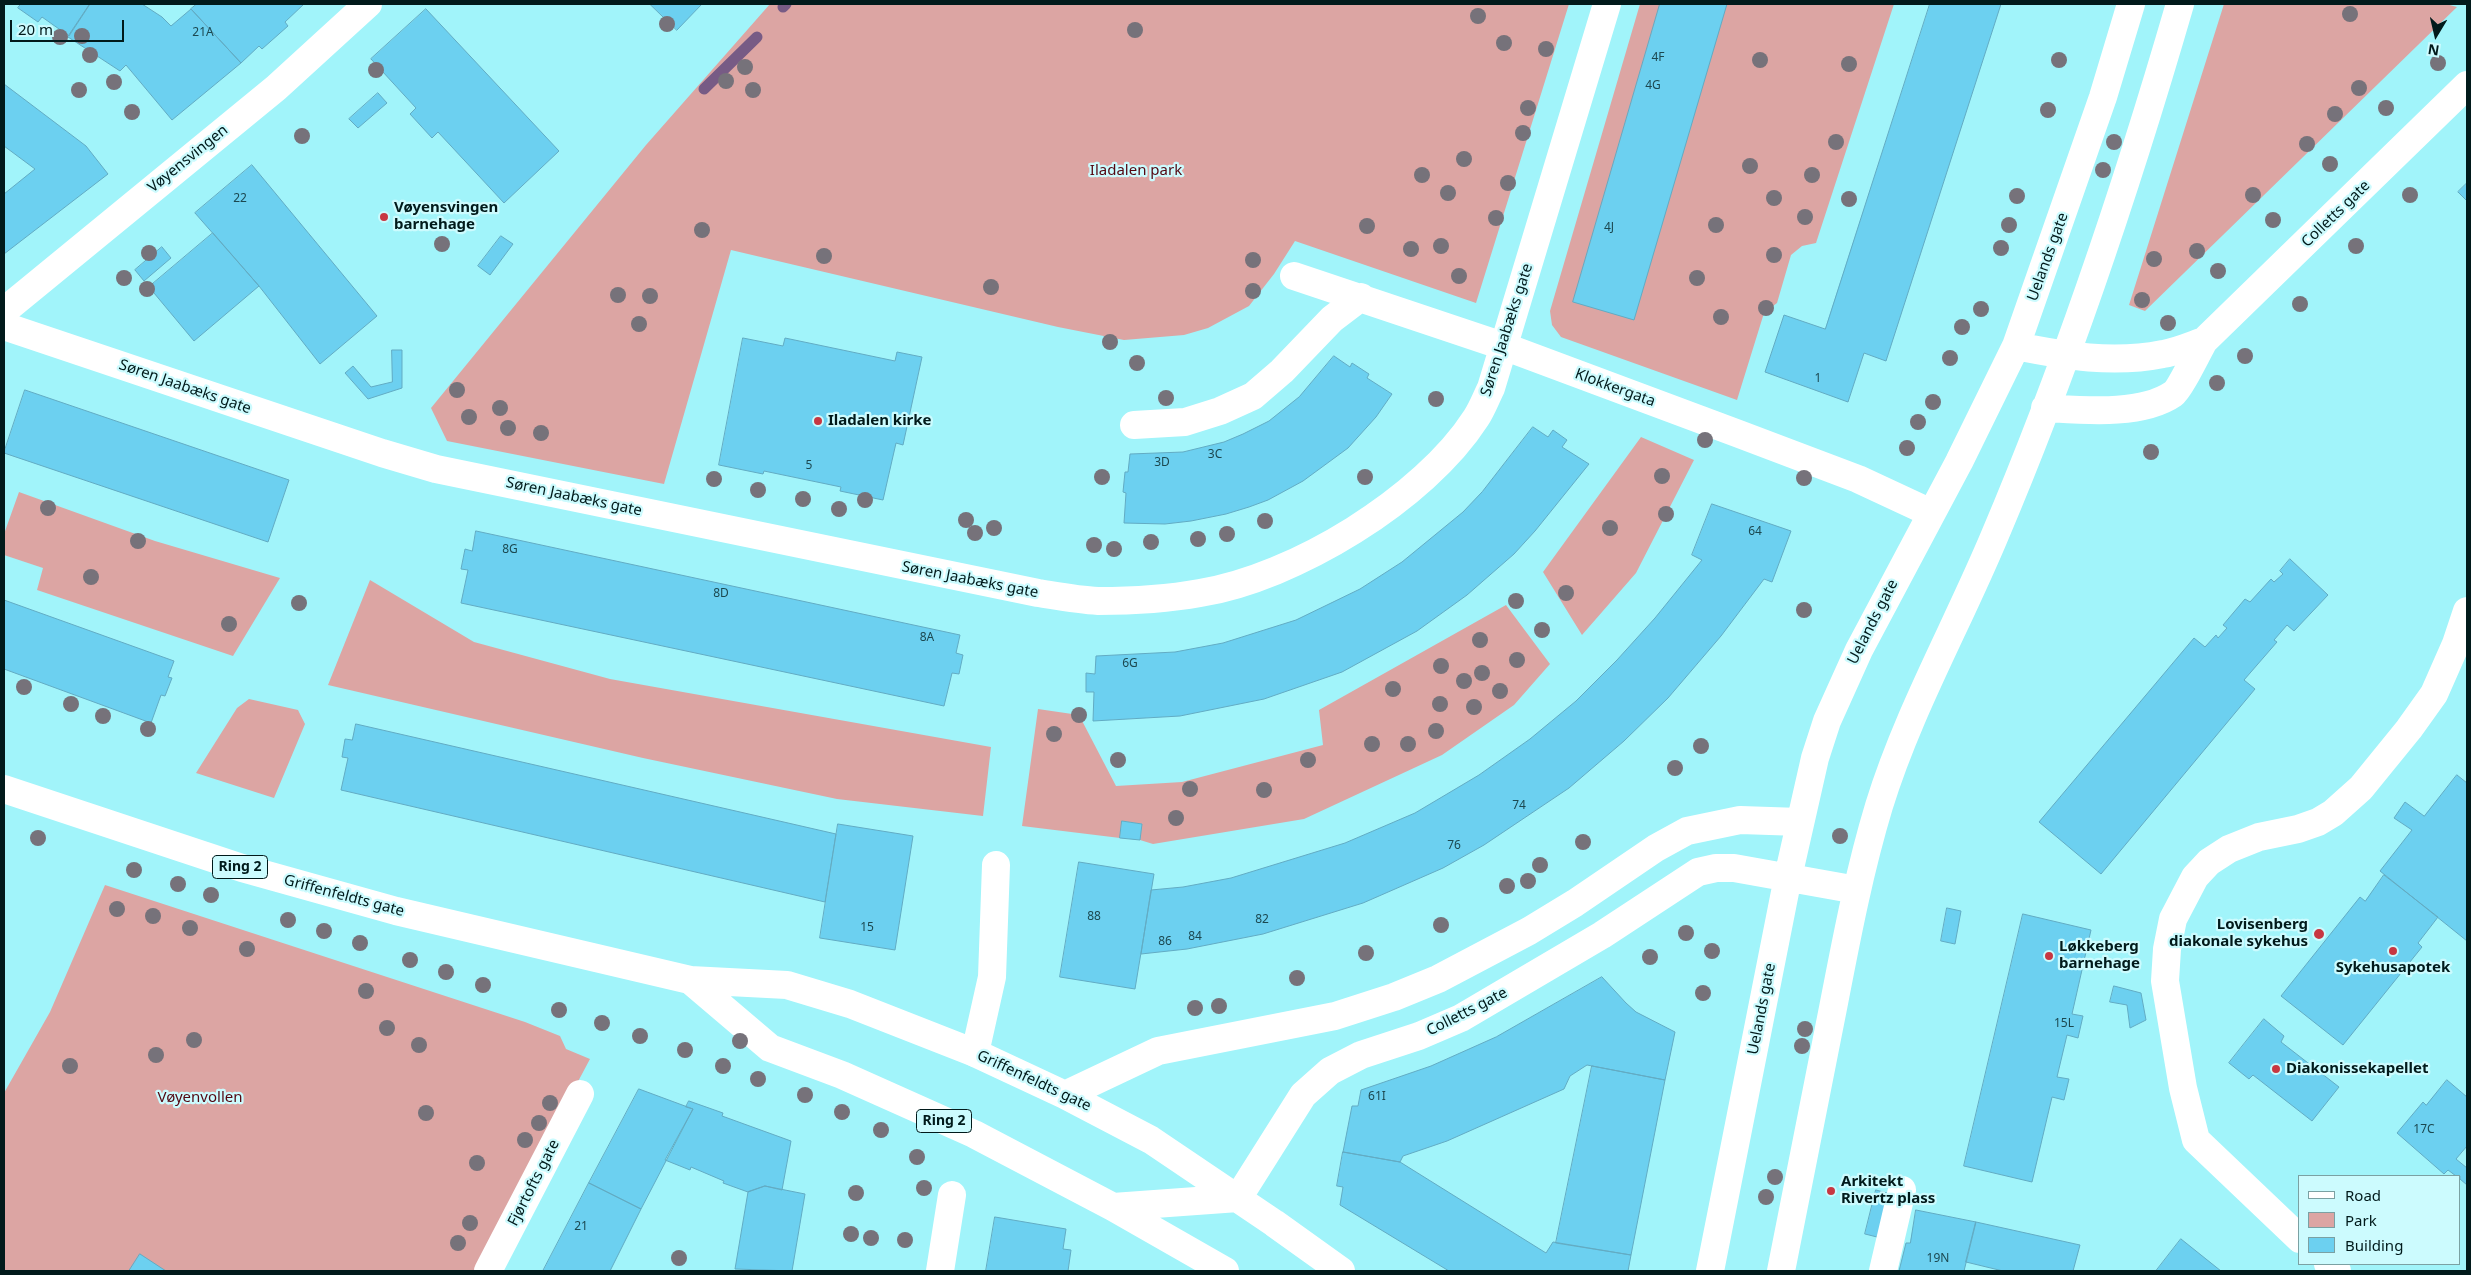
<!DOCTYPE html>
<meta charset="utf-8">
<style>
body{margin:0}
#map{position:relative;width:2471px;height:1275px;overflow:hidden;background:#a1f4fa;font-family:"Noto Sans",sans-serif}
canvas{display:block}
.frame{position:absolute;inset:0;border:5px solid #011a1b;pointer-events:none}
.legend{position:absolute;left:2298px;top:1175px;width:162px;height:90px;box-sizing:border-box;background:#ccfbfe;border:1px solid #7ba1a3;margin:0;padding:6px 9px;list-style:none;font-size:15px;color:#011a1b}
.legend li{display:flex;align-items:center;gap:10px;height:25px}
.legend b{width:25px;border:1px solid #7ba1a3}
.north{position:absolute;left:2411px;top:10px;width:50px;height:50px;-webkit-text-stroke:4px #ccfbfe;paint-order:stroke;rotate:189deg;font-size:14px;font-weight:700;line-height:20px;text-align:center;color:#011a1b}
.north::after{content:'';display:block;margin:auto;width:18px;height:22px;background:#011a1b;clip-path:polygon(50% 0,100% 100%,50% 72%,0 100%)}
.scale{position:absolute;left:10px;top:20px;width:114px;height:22px;box-sizing:border-box;border:2px solid #011a1b;border-top:0;padding-left:6px;font-size:15px;line-height:18px;white-space:nowrap;color:#011a1b;-webkit-text-stroke:4px #ccfbfe;paint-order:stroke}
</style>
<div id="map">
<canvas width="2471" height="1275"></canvas>
<div class="frame"></div>
<ul class="legend">
<li><b style="height:6px;background:#fff"></b>Road</li>
<li><b style="height:14px;background:#dca5a3"></b>Park</li>
<li><b style="height:14px;background:#6cd0f0"></b>Building</li>
</ul>
<div class="north">N</div>
<div class="scale">20 m</div>
</div>
<script>
const context = document.querySelector('canvas').getContext('2d');
context.lineJoin = 'round';
function fill(path, color) { context.fillStyle = color; context.fill(path, 'evenodd'); }
function stroke(path, color, width, dash) { context.strokeStyle = color; context.lineWidth = width; context.lineCap = dash ? 'butt' : 'round'; context.setLineDash(dash || []); context.stroke(path); }
function write(font, color, halo, rows, align = 'center') {
  context.font = font + ' "Noto Sans",sans-serif'; context.lineWidth = 4.5; context.setLineDash([]); context.textBaseline = 'middle'; context.strokeStyle = halo; context.fillStyle = color; for (const [text, x, y, turn = 0] of rows) {
    context.save(); context.translate(x, y); context.rotate((+turn || 0) * Math.PI / 180); context.textAlign = isNaN(turn) ? turn : align; if (halo) context.strokeText(text, 0, 0); context.fillText(text, 0, 0); context.restore();
  }
}
const green = new Path2D(`
 M770,4H1569L1476,303L1295,241L1274,274L1249,306L1208,328L1184,335L1124,340L1058,327L731,250L664,484L447,441L431,408L646,145Z
 M1640,4H1894L1816,243L1802,246L1791,255L1777,303L1764,313L1737,400L1561,337L1552,325L1550,311Z
 M2224,4H2446L2457,7L2145,311L2129,305Z
 M1641,437L1694,460L1636,573L1582,635L1543,572Z
 M19,492L155,541L280,578L233,656L37,590L43,568L4,555V534Z
 M370,580L474,642L610,679L991,747L983,816L837,799L643,758L328,685Z
 M1506,605L1550,664L1514,705L1442,755L1304,819L1153,844L1140,840L1142,824L1122,821L1120,838L1022,826L1038,709L1079,715L1116,786L1182,782L1323,745L1319,710Z
 M249,699L298,710L305,724L274,798L196,773L237,708Z
 M105,885L525,1022L560,1036L566,1049L590,1059L477,1271H4V1093L50,1012Z`);
const stream = new Path2D(`
 M783,7L786,4
 M704,89L757,37`);
const building = new Path2D(`
 M21,4H90L69,36L42,17L38,22L18,8Z
 M90,4H142L162,17L171,26L191,9L241,63L172,120L126,65L120,71L68,37Z
 M197,4H304L285,22L288,26L262,49L259,46L241,63L191,9Z
 M650,4H702L677,30Z
 M1660,4H1727L1634,320L1573,302Z
 M1930,4H2001L1886,361L1864,353L1848,402L1765,372L1784,315L1825,329Z
 M426,9L559,151L504,203L438,132L432,138L410,114L416,108L371,59Z
 M4,84L86,146L108,174L4,254V194L35,169L4,146Z
 M378,93L387,103L358,128L349,119Z
 M252,165L377,316L320,364L259,286L195,213Z
 M2467,183V201L2458,192Z
 M213,233L259,286L194,341L149,287Z
 M501,236L513,244L490,275L478,266Z
 M162,247L171,258L144,281L135,270Z
 M743,338L783,346L785,338L895,361L897,352L922,357L903,445L896,443L883,500L840,491L841,487L764,471L763,474L719,465Z
 M392,350H402V388L368,399L345,373L353,366L371,387L392,382Z
 M1334,356L1350,367L1352,363L1369,374L1367,378L1392,394L1376,417L1348,448L1303,481L1268,500L1249,507L1226,514L1191,521L1165,524L1124,523L1126,493L1123,492L1125,472H1128L1130,454L1183,452L1224,442L1243,434L1269,421L1299,397Z
 M25,390L289,480L268,542L4,453Z
 M1533,427L1548,437L1553,430L1567,440L1562,447L1589,464L1535,531L1514,554L1467,595L1417,631L1342,672L1264,699L1180,716L1093,721L1094,692H1086V673L1095,674L1096,656L1175,652L1223,643L1296,620L1360,589L1402,562L1463,512L1482,492Z
 M1712,504L1791,531L1772,582L1764,579L1721,636L1668,698L1624,741L1569,788L1484,845L1443,868L1363,903L1263,934L1187,949L1141,954L1151,890L1183,887L1231,878L1345,843L1415,813L1479,775L1530,739L1576,701L1617,660L1655,618L1702,560L1692,555Z
 M476,531L960,635L956,653L963,655L959,674L952,673L944,706L461,603L468,570L461,569L465,549L472,551Z
 M2290,559L2328,595L2294,631L2287,625L2274,640L2277,642L2244,680L2255,689L2101,874L2039,822L2194,638L2205,647L2216,635L2218,638L2227,628L2223,625L2245,599L2250,602L2271,579L2274,582L2283,574L2280,571Z
 M4,600L174,661L168,677L172,678L165,696L161,695L151,723L4,669Z
 M356,724L836,834L825,902L341,790L348,758L342,757L345,739L352,740Z
 M2457,775L2467,783V941L2380,871L2412,830L2394,818L2405,802L2424,816Z
 M1122,821L1142,824L1140,840L1120,838Z
 M838,824L913,836L895,950L820,938Z
 M1079,862L1154,874L1135,989L1060,977Z
 M2384,875L2438,917L2418,943L2422,947L2343,1045L2281,996L2360,897L2365,901Z
 M1947,908L1961,911L1955,944L1941,941Z
 M2023,914L2091,930L2072,1014L2083,1016L2078,1038L2067,1035L2057,1077L2069,1079L2064,1100L2052,1097L2032,1182L1964,1166Z
 M1602,977L1626,1003L1636,1012L1675,1032L1665,1080L1587,1065L1570,1076L1564,1089L1447,1141L1403,1156L1400,1162L1343,1152L1352,1106H1358L1361,1090L1431,1066L1496,1037Z
 M2114,986L2141,993L2146,1020L2130,1028L2127,1005L2110,1002Z
 M2264,1019L2284,1036L2281,1042L2339,1087L2312,1121L2253,1075L2249,1079L2229,1063Z
 M1592,1066L1665,1080L1631,1255L1556,1243Z
 M2447,1080L2467,1097V1146L2456,1159L2467,1168V1185L2460,1179V1176H2456L2448,1170L2444,1174L2397,1133L2423,1102L2426,1105Z
 M639,1089L693,1109L641,1209L589,1183Z
 M689,1101L723,1113L722,1116L791,1141L782,1190L765,1186L748,1192L723,1183L724,1181L691,1167L690,1170L665,1160L693,1109L686,1107Z
 M1343,1152L1400,1162L1546,1253L1553,1242L1631,1255L1628,1271H1449L1340,1205L1343,1187L1337,1186Z
 M589,1183L641,1209L610,1271H543Z
 M765,1186L805,1194L792,1271L735,1269L748,1192Z
 M1876,1190L1891,1194L1881,1238L1865,1234Z
 M1916,1210L1976,1222L1964,1271H1899L1906,1243H1910Z
 M995,1217L1066,1229L1063,1249L1071,1250L1068,1271H986Z
 M1976,1222L2080,1245L2073,1271H2003L1966,1262Z
 M2181,1239L2221,1271H2156Z
 M140,1254L166,1271H129Z`);
const minor = new Path2D(`
 M1294,276L1503,346L1739,434L1858,479L1931,513
 M4,311L276,88L368,4
 M4,326L382,453L436,469L1038,593C1057,596 1078,600 1098,601C1131,601 1167,599 1200,593C1294,578 1424,499 1476,418C1482,409 1486,398 1491,388L1607,4
 M1134,425L1185,422L1220,411L1253,396L1282,371L1332,319L1361,297
 M975,1053L992,977L996,865
 M2300,1239L2196,1140L2183,1088L2165,981L2167,949L2173,919L2195,877L2209,862L2229,849L2259,837L2298,829L2318,822L2333,813L2361,788L2409,729L2434,694L2456,644L2467,611
 M2328,1264L2337,1271
 M488,1271L580,1094
 M940,1271L952,1195
 M1883,1271L1902,1190`);
const major = new Path2D(`
 M2016,346C2065,356 2113,364 2163,354C2177,352 2190,346 2204,341
 M2045,408C2082,410 2141,416 2173,394C2180,389 2198,351 2204,341L2467,85
 M4,789L242,868L396,911L690,980L787,985L850,1004L975,1053L1065,1095L1151,1140L1274,1223L1341,1271
 M690,980L770,1048L842,1075L974,1134L1113,1207L1225,1271
 M1065,1095L1158,1051L1335,1016L1394,997L1438,979L1529,931L1575,903L1656,848L1687,831L1740,820L1800,822
 M1238,1198L1303,1095L1330,1071L1361,1055L1419,1036L1461,1018L1602,935L1698,872L1716,868H1734L1857,890
 M1113,1207L1238,1198
 M1710,1271L1788,877L1815,758L1827,721L1859,650L1959,462L2016,346L2103,97L2131,4
 M1781,1271C1798,1184 1815,1096 1833,1008C1846,941 1859,872 1879,806C1908,712 1957,626 1995,535C2068,363 2128,183 2180,4`);
const trees = [
 [2350,14],
 [1478,16],
 [667,24],
 [1135,30],
 [82,36],
 [60,37],
 [1504,43],
 [1546,49],
 [90,55],
 [1760,60],
 [2059,60],
 [2438,63],
 [1849,64],
 [745,67],
 [376,70],
 [726,81],
 [114,82],
 [2359,88],
 [79,90],
 [753,90],
 [1528,108],
 [2386,108],
 [2048,110],
 [132,112],
 [2335,114],
 [1523,133],
 [302,136],
 [1836,142],
 [2114,142],
 [2307,144],
 [1464,159],
 [2330,164],
 [1750,166],
 [2103,170],
 [1422,175],
 [1812,175],
 [1508,183],
 [1448,193],
 [2253,195],
 [2410,195],
 [2017,196],
 [1774,198],
 [1849,199],
 [1805,217],
 [1496,218],
 [2273,220],
 [1716,225],
 [2009,225],
 [1367,226],
 [702,230],
 [442,244],
 [1441,246],
 [2356,246],
 [2001,248],
 [1411,249],
 [2197,251],
 [149,253],
 [1774,255],
 [824,256],
 [2154,259],
 [1253,260],
 [2218,271],
 [1459,276],
 [124,278],
 [1697,278],
 [991,287],
 [147,289],
 [1253,291],
 [618,295],
 [650,296],
 [2142,300],
 [2300,304],
 [1766,308],
 [1981,309],
 [1721,317],
 [2168,323],
 [639,324],
 [1962,327],
 [1110,342],
 [2245,356],
 [1950,358],
 [1137,363],
 [2217,383],
 [457,390],
 [1166,398],
 [1436,399],
 [1933,402],
 [500,408],
 [469,417],
 [1918,422],
 [508,428],
 [541,433],
 [1705,440],
 [1907,448],
 [2151,452],
 [1662,476],
 [1102,477],
 [1365,477],
 [1804,478],
 [714,479],
 [758,490],
 [803,499],
 [865,500],
 [48,508],
 [839,509],
 [1666,514],
 [966,520],
 [1265,521],
 [994,528],
 [1610,528],
 [975,533],
 [1227,534],
 [1198,539],
 [138,541],
 [1151,542],
 [1094,545],
 [1114,549],
 [91,577],
 [1566,593],
 [1516,601],
 [299,603],
 [1804,610],
 [229,624],
 [1542,630],
 [1480,640],
 [1517,660],
 [1441,666],
 [1482,673],
 [1464,681],
 [24,687],
 [1393,689],
 [1500,691],
 [71,704],
 [1440,704],
 [1474,707],
 [1079,715],
 [103,716],
 [148,729],
 [1436,731],
 [1054,734],
 [1372,744],
 [1408,744],
 [1701,746],
 [1118,760],
 [1308,760],
 [1675,768],
 [1190,789],
 [1264,790],
 [1176,818],
 [1840,836],
 [38,838],
 [1583,842],
 [1540,865],
 [134,870],
 [1528,881],
 [178,884],
 [1507,886],
 [211,895],
 [117,909],
 [153,916],
 [288,920],
 [1441,925],
 [190,928],
 [324,931],
 [1686,933],
 [360,943],
 [247,949],
 [1712,951],
 [1366,953],
 [1650,957],
 [410,960],
 [446,972],
 [1297,978],
 [483,985],
 [366,991],
 [1703,993],
 [1219,1006],
 [1195,1008],
 [559,1010],
 [602,1023],
 [387,1028],
 [1805,1029],
 [640,1036],
 [194,1040],
 [740,1041],
 [419,1045],
 [1802,1046],
 [685,1050],
 [156,1055],
 [70,1066],
 [723,1066],
 [758,1079],
 [805,1095],
 [550,1103],
 [842,1112],
 [426,1113],
 [539,1123],
 [881,1130],
 [525,1140],
 [917,1157],
 [477,1163],
 [1775,1177],
 [924,1188],
 [856,1193],
 [1766,1197],
 [470,1223],
 [851,1234],
 [871,1238],
 [905,1240],
 [458,1243],
 [679,1258]
];
const markers = [
 [384,217,5,"#c73742"],
 [818,421,5,"#c73742"],
 [2319,934,6,"#c73742"],
 [2393,951,5,"#c73742"],
 [2049,956,5,"#c73742"],
 [2276,1069,5,"#c73742"],
 [1831,1191,5,"#c73742"]
];
const numberNames = [
 ["21A",203,33],
 ["4F",1658,58],
 ["4G",1653,86],
 ["22",240,199],
 ["4J",1609,228],
 ["1",1818,379],
 ["3C",1215,455],
 ["3D",1162,463],
 ["5",809,466],
 ["64",1755,532],
 ["8G",510,550],
 ["8D",721,594],
 ["8A",927,638],
 ["6G",1130,664],
 ["74",1519,806],
 ["76",1454,846],
 ["88",1094,917],
 ["82",1262,920],
 ["15",867,928],
 ["84",1195,937],
 ["86",1165,942],
 ["15L",2064,1024],
 ["61I",1377,1097],
 ["17C",2424,1130],
 ["21",581,1227],
 ["19N",1938,1259]
];
const shields = [
 [240,867,55],
 [944,1121,55]
];
const shieldNames = [
 ["Ring 2",240,867],
 ["Ring 2",944,1121]
];
const streetNames = [
 ["Vøyensvingen",188,159,-39],
 ["Colletts gate",2336,214,-44],
 ["Uelands gate",2048,257,-70],
 ["Søren Jaabæks gate",1507,330,-72],
 ["Søren Jaabæks gate",185,387,19],
 ["Klokkergata",1615,388,20],
 ["Søren Jaabæks gate",574,497,12],
 ["Søren Jaabæks gate",970,580,11],
 ["Uelands gate",1873,622,-63],
 ["Griffenfeldts gate",344,896,15],
 ["Uelands gate",1762,1009,-79],
 ["Colletts gate",1467,1012,-27],
 ["Griffenfeldts gate",1034,1081,25],
 ["Fjørtofts gate",534,1183,-63]
];
const parkNames = [
 ["Iladalen park",1136,171],
 ["Vøyenvollen",200,1098]
];
const poiNames = [
 ["Vøyensvingen",394,208],
 ["barnehage",394,225],
 ["Iladalen kirke",828,421],
 ["Lovisenberg",2308,925,"right"],
 ["diakonale sykehus",2308,942,"right"],
 ["Løkkeberg",2059,947],
 ["barnehage",2059,964],
 ["Sykehusapotek",2393,968,"center"],
 ["Diakonissekapellet",2286,1069],
 ["Arkitekt",1841,1182],
 ["Rivertz plass",1841,1199]
];
fill(green, '#dca5a3');
stroke(stream, '#775b85', 11);
fill(building, '#6cd0f0');
stroke(building, '#62abc3', 1);
stroke(minor, '#fff', 28);
stroke(major, '#fff', 28);
context.fillStyle = '#76727a';
for (const [x, y] of trees) { context.beginPath(); context.arc(x, y, 8, 0, 2 * Math.PI); context.fill(); }
for (const [x, y, r, color] of markers) { const dot = new Path2D(); dot.arc(x, y, r, 0, 2 * Math.PI); context.fillStyle = color; context.fill(dot); stroke(dot, '#ccfbfe', 2); }
write('12px', '#1c4850', null, numberNames);
for (const [x, y, w] of shields) { const box = new Path2D(); box.roundRect(x - w / 2, y - 11.5, w, 23, 4); context.fillStyle = '#ccfbfe'; context.fill(box); stroke(box, '#011a1b', 1); }
write('bold 14px', '#011a1b', null, shieldNames);
write('15px', '#011a1b', '#ccfbfe', streetNames);
write('15px', '#530711', '#ccfbfe', parkNames);
write('bold 15px', '#011a1b', '#ccfbfe', poiNames, 'left');
</script>
